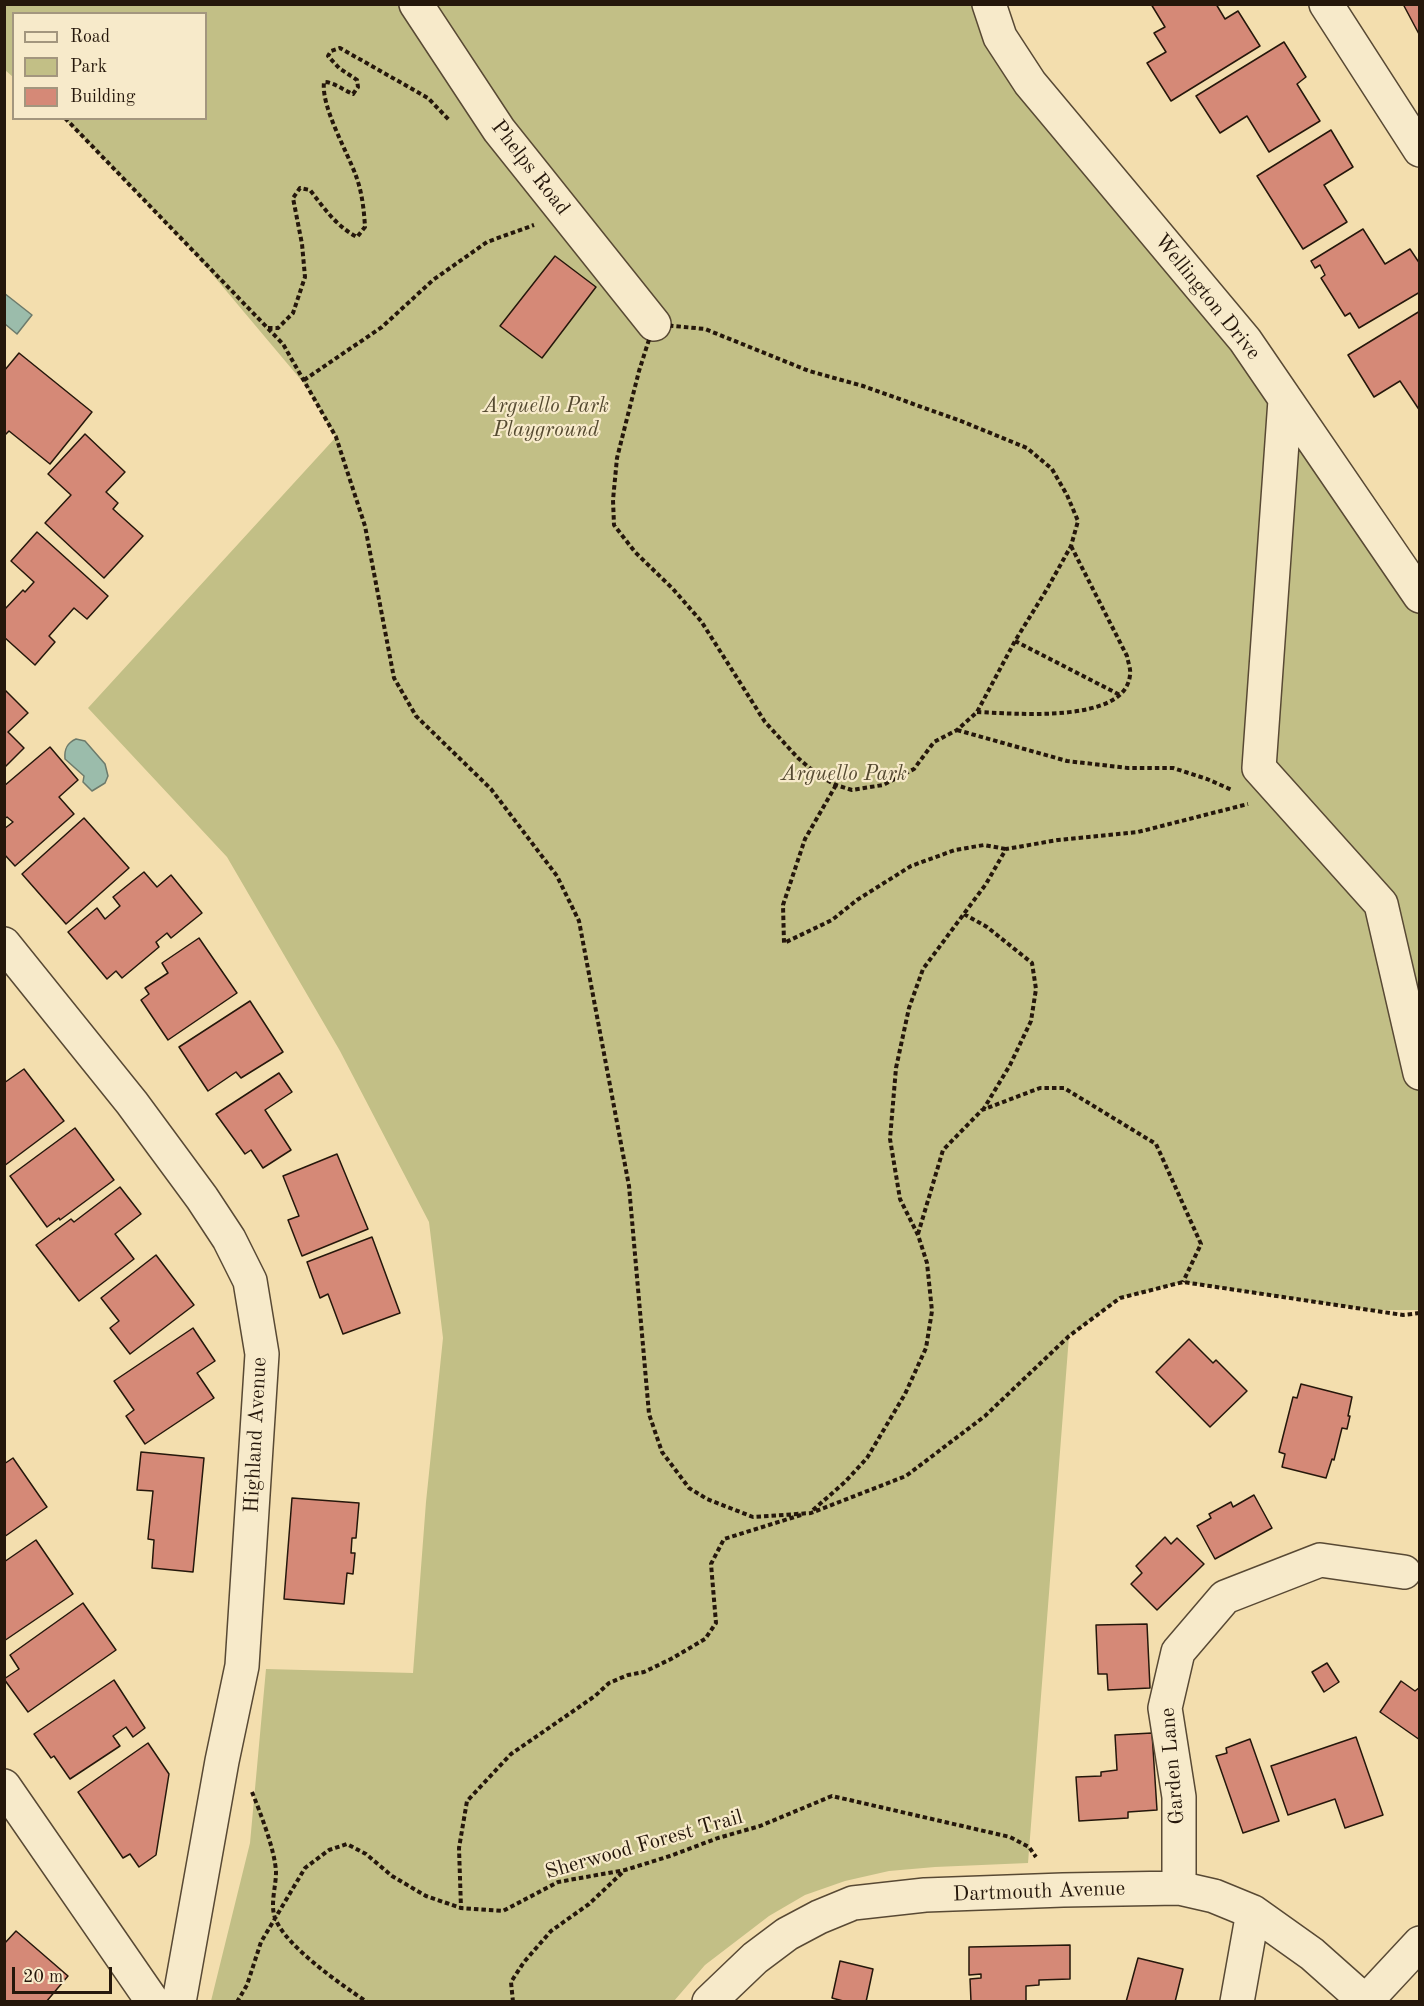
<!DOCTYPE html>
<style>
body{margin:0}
#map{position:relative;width:1424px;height:2006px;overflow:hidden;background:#f3deae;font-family:"Old Standard TT",serif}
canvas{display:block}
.frame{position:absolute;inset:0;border:6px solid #25170b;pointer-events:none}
.legend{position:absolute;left:12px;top:12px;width:195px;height:108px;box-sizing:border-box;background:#f7eaca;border:2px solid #a3967e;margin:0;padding:8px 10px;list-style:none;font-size:18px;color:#25170b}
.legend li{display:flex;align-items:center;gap:12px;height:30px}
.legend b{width:30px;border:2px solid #a3967e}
.scale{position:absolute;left:12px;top:1967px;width:100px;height:27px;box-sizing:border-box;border:3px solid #25170b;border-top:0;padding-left:8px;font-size:18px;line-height:21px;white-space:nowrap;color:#25170b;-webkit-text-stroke:4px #f7eaca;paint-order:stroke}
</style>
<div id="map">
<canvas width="1424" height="2006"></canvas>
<div class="frame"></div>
<ul class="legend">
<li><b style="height:8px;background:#f7eaca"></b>Road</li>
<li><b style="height:16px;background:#c2bf86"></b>Park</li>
<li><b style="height:16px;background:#d58977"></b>Building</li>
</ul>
<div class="scale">20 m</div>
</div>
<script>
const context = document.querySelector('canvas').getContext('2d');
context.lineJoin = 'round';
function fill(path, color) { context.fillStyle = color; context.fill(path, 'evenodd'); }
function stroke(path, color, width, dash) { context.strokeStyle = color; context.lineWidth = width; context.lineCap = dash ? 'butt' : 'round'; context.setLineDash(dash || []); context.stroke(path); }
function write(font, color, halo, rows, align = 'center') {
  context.font = font + ' "Old Standard TT",serif'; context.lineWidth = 4.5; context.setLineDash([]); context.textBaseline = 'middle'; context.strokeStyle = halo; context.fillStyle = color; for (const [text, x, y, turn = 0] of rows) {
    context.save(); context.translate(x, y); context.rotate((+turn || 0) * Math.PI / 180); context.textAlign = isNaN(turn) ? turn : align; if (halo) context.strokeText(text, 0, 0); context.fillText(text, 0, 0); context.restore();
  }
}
const green = new Path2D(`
 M4,5H998L1001,37L1419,596V1310H1371L1183,1282L1120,1298L1069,1336L1028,1863L935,1867L889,1871L845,1881L805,1895L769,1916L705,1965L674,2001H211L250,1843L266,1669L413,1673L426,1502L443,1338L429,1222L340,1051L227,857L88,708L336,437L307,387L191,249L65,119L206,118V14H14L13,77L5,70Z`);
const water = new Path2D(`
 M4,293L32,315L17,334L5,324Z
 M76,739L85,741L105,764L108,776L105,783L92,791L83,782L84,776L65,759C64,749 67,743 76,739Z`);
const building = new Path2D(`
 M1151,4H1216L1225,19L1238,11L1260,46L1171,101L1147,63L1166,52L1154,33L1165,27Z
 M1403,4H1420V36Z
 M1284,42L1306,77L1297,84L1320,121L1269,152L1247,116L1220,133L1196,96Z
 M1331,130L1353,167L1324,185L1347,222L1303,249L1257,176Z
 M1363,229L1385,264L1410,249L1420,264V292L1359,328L1350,313L1345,316L1321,278L1325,275L1320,265L1315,268L1311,261Z
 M555,256L596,287L542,358L500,326Z
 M1420,311V411L1400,381L1374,397L1348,355Z
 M19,353L92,412L50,464L9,431L4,436V371Z
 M85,434L125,472L106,492L118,503L113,509L143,536L104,578L45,523L71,495L48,474Z
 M37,532L108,596L87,619L74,608L49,636L55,642L35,665L4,637V610L23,590L25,592L34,582L11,561Z
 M4,689L28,713L8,732L24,748L4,768Z
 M50,747L78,780L59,797L74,814L15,866L4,854V829L13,822L7,817L4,819V786Z
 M84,818L129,868L66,924L22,874Z
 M144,872L157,887L171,875L202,913L171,938L167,933L156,942L159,947L122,978L116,971L107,979L68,932L97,908L105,919L120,906L113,897Z
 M199,938L237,993L168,1040L141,1000L149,994L145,988L168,973L162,963Z
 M250,1001L283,1052L241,1078L236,1072L208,1091L179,1047Z
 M24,1069L64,1121L4,1166V1083Z
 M279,1073L292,1092L265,1110L291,1150L263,1168L251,1150L245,1154L216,1114Z
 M75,1128L114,1180L60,1220L59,1218L47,1227L10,1176Z
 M337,1154L368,1229L302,1256L288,1220L299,1216L283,1176Z
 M120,1187L141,1214L115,1234L134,1259L79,1301L36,1245L71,1219L74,1222Z
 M372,1237L400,1313L343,1334L328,1294L320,1298L307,1262Z
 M156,1255L194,1305L130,1354L110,1328L119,1321L101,1298Z
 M193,1328L215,1361L197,1373L214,1398L145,1444L126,1416L134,1410L114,1381Z
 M1189,1339L1213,1363L1216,1360L1247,1391L1210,1427L1156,1372Z
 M1301,1384L1352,1397L1348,1416H1350L1347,1429L1342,1428L1334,1460L1332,1459L1326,1478L1282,1467L1285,1454L1279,1452L1293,1397L1297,1398Z
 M141,1452L204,1458L193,1572L152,1568L154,1540L148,1539L153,1491L137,1490Z
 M13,1458L47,1507L4,1537V1464Z
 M1254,1495L1272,1528L1215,1559L1197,1526L1211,1518L1209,1514L1231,1502L1233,1507Z
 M292,1498L359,1503L356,1538H352L351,1553H355L353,1574L347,1573L344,1604L284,1599Z
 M1165,1537L1171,1544L1177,1538L1204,1564L1157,1610L1131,1584L1142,1573L1136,1566Z
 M36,1540L73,1594L4,1641V1562Z
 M83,1603L116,1650L28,1712L4,1679L19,1669L10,1655Z
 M1147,1624L1150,1688L1108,1690L1107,1674H1098L1096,1625Z
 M1327,1663L1339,1682L1324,1692L1312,1672Z
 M114,1680L145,1728L133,1737L126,1727L113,1736L120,1746L70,1779L54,1756L51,1758L34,1734Z
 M1401,1681L1415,1691L1420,1687V1740L1380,1712Z
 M1152,1733L1157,1810L1128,1812V1818L1079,1821L1076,1777L1101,1776V1772L1117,1770L1115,1735Z
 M1356,1737L1383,1815L1345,1828L1335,1799L1288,1815L1271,1766Z
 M1250,1739L1279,1821L1243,1833L1216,1756L1227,1753L1226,1748Z
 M148,1743L169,1774L156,1855L139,1867L130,1854L123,1858L78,1792Z
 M16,1931L68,1976L46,2002H7L4,2000V1944Z
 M1070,1945V1979L1039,1980V1985L1026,1986V2002H971L970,1979L981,1978V1974L969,1975V1947Z
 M1138,1958L1183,1969L1175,2002H1126Z
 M840,1961L873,1969L866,2002H847L832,1998Z`);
const path = new Path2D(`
 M65,118L283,344L336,437L365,526L394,678L416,716L491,789L557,876L579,921L629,1186L649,1414L662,1452L689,1488L707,1499L753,1517L811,1513L906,1476L985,1416L1069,1336L1120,1298L1183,1282L1403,1315L1420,1313
 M654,324L705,329L809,371L863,386L961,421L1027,448L1052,469L1067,495L1078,521L1071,546L1047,589L1015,641L977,712L957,730L934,742L914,769L883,785L852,790L836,785L819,776L798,758L765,722L701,621L673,589L635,552L614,525L613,500L617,458L639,371Z
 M268,328H278L293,313L305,277L302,244L293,198L300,188L310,190C324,208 336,226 357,237L365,227C364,210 362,192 356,176C347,151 321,107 324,82C334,82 343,90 353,94L358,87L357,80L339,68L328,56L331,51L340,48L428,98L450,121
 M304,380L382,327L433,280L487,242L534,225
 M1015,641L1120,695
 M977,712C1012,713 1125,725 1130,675C1131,669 1128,662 1127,656L1071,546
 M957,730L1067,761L1128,768H1173L1207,779L1232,790
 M836,785L805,839L783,905L784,943L832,920L857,900L911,866L955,850L984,845L1006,849
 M964,914L987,927L1032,963L1036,989L1031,1021L1010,1065L983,1110
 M918,1234L943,1150L982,1110L1040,1088H1064L1156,1144L1201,1244L1183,1282
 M813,1510L845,1482L867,1458L905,1394L926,1348L932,1311L927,1263L918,1235L900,1199L890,1139L896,1068L909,1008L923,969L986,884L1006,849L1058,840L1138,832L1248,804
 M801,1515L724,1539L711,1564L716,1623L705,1639L671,1659L644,1672L628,1675L609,1683L595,1696L511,1754L467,1801L459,1848L461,1908L503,1911L558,1882L625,1870L670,1856L718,1838L760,1826L832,1796L1010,1837L1029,1847L1036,1857
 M252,1792C260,1812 275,1850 276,1872C276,1887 270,1904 275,1918C286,1947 342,1985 367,2002
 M237,2002L247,1985L261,1942L305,1868L329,1850L347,1844L366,1854L392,1876L426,1896L461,1908
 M513,2002L511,1982L524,1962L551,1931L589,1904L624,1871`);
const minor = new Path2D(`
 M416,4L499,130L654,324
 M989,4L1000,37L1030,83L1245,340L1420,596
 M1326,4L1420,150
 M1285,400L1259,768L1381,904L1420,1073
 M4,944L132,1103L202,1198L229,1239L250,1281L262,1354L242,1666L222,1761L179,2002
 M4,1786L153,2002
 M1179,1888V1797L1165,1708L1178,1652L1225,1597L1320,1560L1404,1572
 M1366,2001L1420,1943
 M709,2002L755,1958L787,1934L819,1917L853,1903L925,1895L1063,1890L1179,1888L1214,1896L1253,1912L1312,1954L1366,2002
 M1237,2002L1253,1912`);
const streetNames = [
 ["Phelps Road",530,168,52],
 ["Wellington Drive",1207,297,51],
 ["Highland Avenue",256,1435,-87],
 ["Garden Lane",1173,1766,-95],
 ["Sherwood Forest Trail",644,1845,-16],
 ["Dartmouth Avenue",1039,1892,-2]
];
const parkNames = [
 ["Arguello Park",546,406],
 ["Playground",546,430],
 ["Arguello Park",844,774]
];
fill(green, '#c2bf86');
fill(water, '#9bbcab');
stroke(water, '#6c7a6b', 1.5);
fill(building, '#d58977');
stroke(building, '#25170b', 1.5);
stroke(minor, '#584934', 36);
stroke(path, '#25170b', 4, [4.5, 3]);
stroke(minor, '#f7eaca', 33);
write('21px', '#25170b', '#f7eaca', streetNames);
write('italic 21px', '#544930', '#f7eaca', parkNames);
</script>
